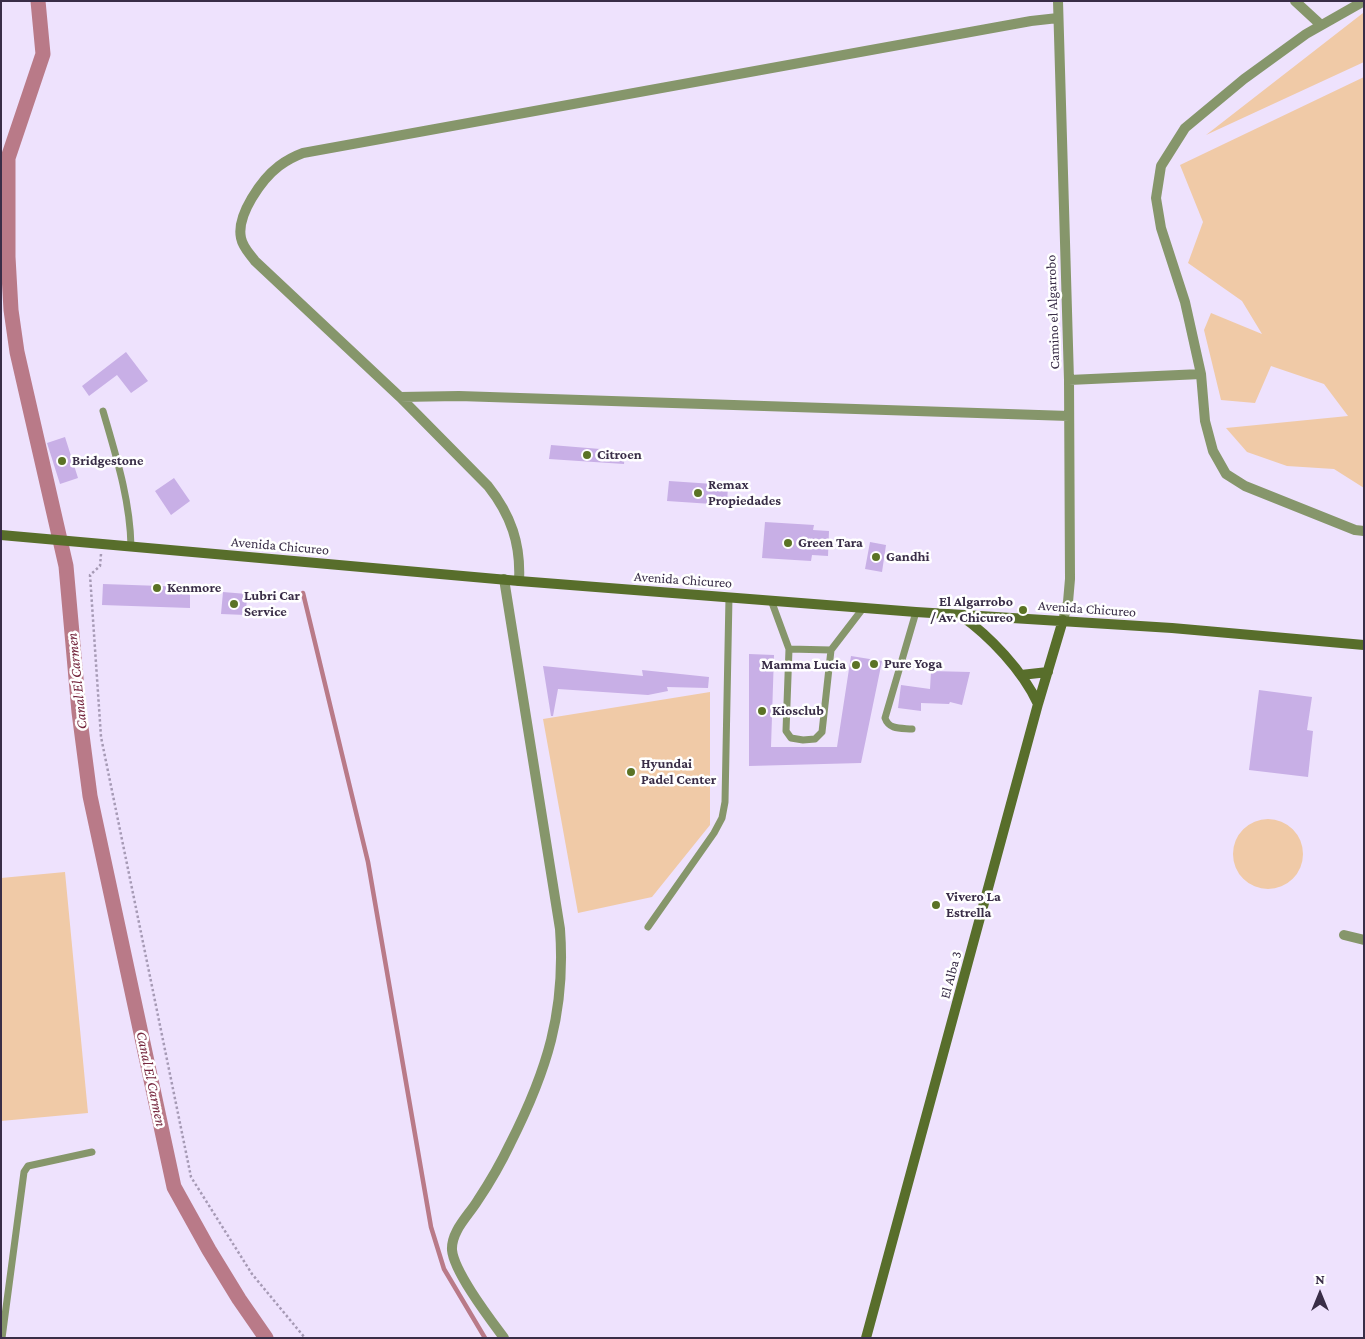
<!DOCTYPE html>
<style>
body{margin:0}
#map{position:relative;width:1365px;height:1339px;overflow:hidden;background:#eee2fd;font-family:"Crimson Pro",serif}
canvas{display:block}
.frame{position:absolute;inset:0;border:2px solid #392d47;pointer-events:none}
.north{position:absolute;left:1295px;top:1269px;width:50px;height:50px;-webkit-text-stroke:4px #fff;paint-order:stroke;rotate:0deg;font-size:14px;font-weight:700;line-height:20px;text-align:center;color:#392d47}
.north::after{content:'';display:block;margin:auto;width:18px;height:22px;background:#392d47;clip-path:polygon(50% 0,100% 100%,50% 72%,0 100%)}
</style>
<div id="map">
<canvas width="1365" height="1339"></canvas>
<div class="frame"></div>
<div class="north">N</div>
</div>
<script>
const context = document.querySelector('canvas').getContext('2d');
context.lineJoin = 'round';
function fill(path, color) { context.fillStyle = color; context.fill(path, 'evenodd'); }
function stroke(path, color, width, dash) { context.strokeStyle = color; context.lineWidth = width; context.lineCap = dash ? 'butt' : 'round'; context.setLineDash(dash || []); context.stroke(path); }
function write(font, color, halo, rows, align = 'center') {
  context.font = font + ' "Crimson Pro",serif'; context.lineWidth = 5; context.setLineDash([]); context.textBaseline = 'middle'; context.strokeStyle = halo; context.fillStyle = color; for (const [text, x, y, turn = 0] of rows) {
    context.save(); context.translate(x, y); context.rotate((+turn || 0) * Math.PI / 180); context.textAlign = isNaN(turn) ? turn : align; if (halo) context.strokeText(text, 0, 0); context.fillText(text, 0, 0); context.restore();
  }
}
const green = new Path2D(`
 M1363,13L1364,62L1206,135Z
 M1364,77V488L1334,469L1287,466L1247,452L1226,428L1348,416L1324,384L1271,366L1255,403L1221,400L1204,330L1211,313L1262,334L1242,301L1188,263L1203,222L1180,165Z
 M710,692V825L652,897L578,913L543,719Z
 M1233 854a35 35 0 1 1 70 0a35 35 0 1 1-70 0Z
 M65,872L88,1113L1,1121V878Z`);
const stream = new Path2D(`
 M303,593L368,862L431,1227L444,1269L485,1338`);
const canal = new Path2D(`
 M38,1L43,54L8,158V257L11,310L17,352L66,566L79,712L90,796L174,1187L209,1250L239,1299L266,1338`);
const building = new Path2D(`
 M126,352L148,381L131,393L117,375L89,396L82,386Z
 M65,437L78,478L60,484L47,443Z
 M551,445L625,451L624,464L549,459Z
 M174,478L190,501L171,515L155,491Z
 M669,481L728,485L727,505L667,501Z
 M765,522L814,525L813,530L829,531L828,556L812,555L811,561L762,558Z
 M870,542L886,545L882,572L865,569Z
 M103,584L190,587V608L102,605Z
 M223,592L247,594L246,615L221,614Z
 M749,654L774,655L771,747H837L851,656L882,661L861,763L749,766Z
 M543,666L643,676L642,670L709,677L708,688L667,687L668,691L648,695L558,689L553,716H551Z
 M931,671L970,672L962,705L950,702L949,704L921,703V711L898,708L901,685L930,689Z
 M1259,690L1312,697L1307,730L1313,731L1308,777L1249,770Z`);
const path = new Path2D(`
 M101,554L100,566L90,575L101,737L191,1177L252,1274L305,1338`);
const lane = new Path2D(`
 M103,411C116,456 130,499 131,546
 M771,600L789,649L786,731L791,738L803,740L815,739L822,732L831,650L864,607
 M789,649L831,650
 M912,729C901,728 889,730 885,718L916,612
 M648,927L714,833L722,818L725,802L729,597
 M2,1338L24,1172L28,1166L92,1152`);
const street = new Path2D(`
 M1058,1L1069,380L1070,579L1068,602L1063,620
 M1295,1L1321,25
 M1364,1L1306,34L1244,79L1185,128L1161,166L1156,198L1161,228L1185,302L1201,374L1205,421L1213,451L1226,474L1245,486L1355,530L1364,531
 M1069,380L1201,374
 M400,397L459,396L1069,416
 M519,581C521,544 511,515 488,486L400,397L255,261C250,254 243,248 241,238C236,215 262,179 279,166C287,160 295,156 303,153L1031,21L1058,18
 M1344,935L1364,940
 M504,1338C490,1319 454,1272 452,1250C451,1231 469,1215 478,1200C490,1182 501,1163 510,1144C547,1071 566,1011 560,929L504,579`);
const secondary = new Path2D(`
 M1,535L519,581L916,612L1172,628L1364,645
 M960,615C990,636 1023,671 1038,704
 M1021,675L1048,672
 M866,1338L1038,704L1063,620`);
const markers = [
 [587,455,5,"#5b7325"],
 [62,461,5,"#5b7325"],
 [698,493,5,"#5b7325"],
 [788,543,5,"#5b7325"],
 [876,557,5,"#5b7325"],
 [157,588,5,"#5b7325"],
 [234,604,5,"#5b7325"],
 [1023,610,5,"#5b7325"],
 [874,664,5,"#5b7325"],
 [856,665,5,"#5b7325"],
 [762,711,5,"#5b7325"],
 [631,772,5,"#5b7325"],
 [936,905,5,"#5b7325"]
];
const streetNames = [
 ["Camino el Algarrobo",1053,312,-92],
 ["Avenida Chicureo",280,546,5],
 ["Avenida Chicureo",683,580,4],
 ["Avenida Chicureo",1087,609,4],
 ["El Alba 3",951,975,-75]
];
const poiNames = [
 ["Citroen",597,455],
 ["Bridgestone",72,461],
 ["Remax",708,485],
 ["Propiedades",708,501],
 ["Green Tara",798,543],
 ["Gandhi",886,557],
 ["Kenmore",167,588],
 ["Lubri Car",244,596],
 ["Service",244,612],
 ["El Algarrobo",1013,602,"right"],
 ["/ Av. Chicureo",1013,618,"right"],
 ["Pure Yoga",884,664],
 ["Mamma Lucia",846,665,"right"],
 ["Kiosclub",772,711],
 ["Hyundai",641,764],
 ["Padel Center",641,780],
 ["Vivero La",946,897],
 ["Estrella",946,913]
];
const waterNames = [
 ["Canal El Carmen",77,681,-96],
 ["Canal El Carmen",151,1079,78]
];
fill(green, '#f0caa7');
stroke(stream, '#b97a88', 4.5);
stroke(canal, '#b97a88', 15);
fill(building, '#c8afe6');
stroke(path, '#a69ab5', 2.5, [2.5, 2.5]);
stroke(lane, '#86966b', 7);
stroke(street, '#86966b', 10);
stroke(secondary, '#586e2b', 10);
for (const [x, y, r, color] of markers) { const dot = new Path2D(); dot.arc(x, y, r, 0, 2 * Math.PI); context.fillStyle = color; context.fill(dot); stroke(dot, '#fff', 2); }
write('14px', '#392d47', '#fff', streetNames);
write('bold 14px', '#392d47', '#fff', poiNames, 'left');
write('italic 15px', '#75273e', '#fff', waterNames);
</script>
